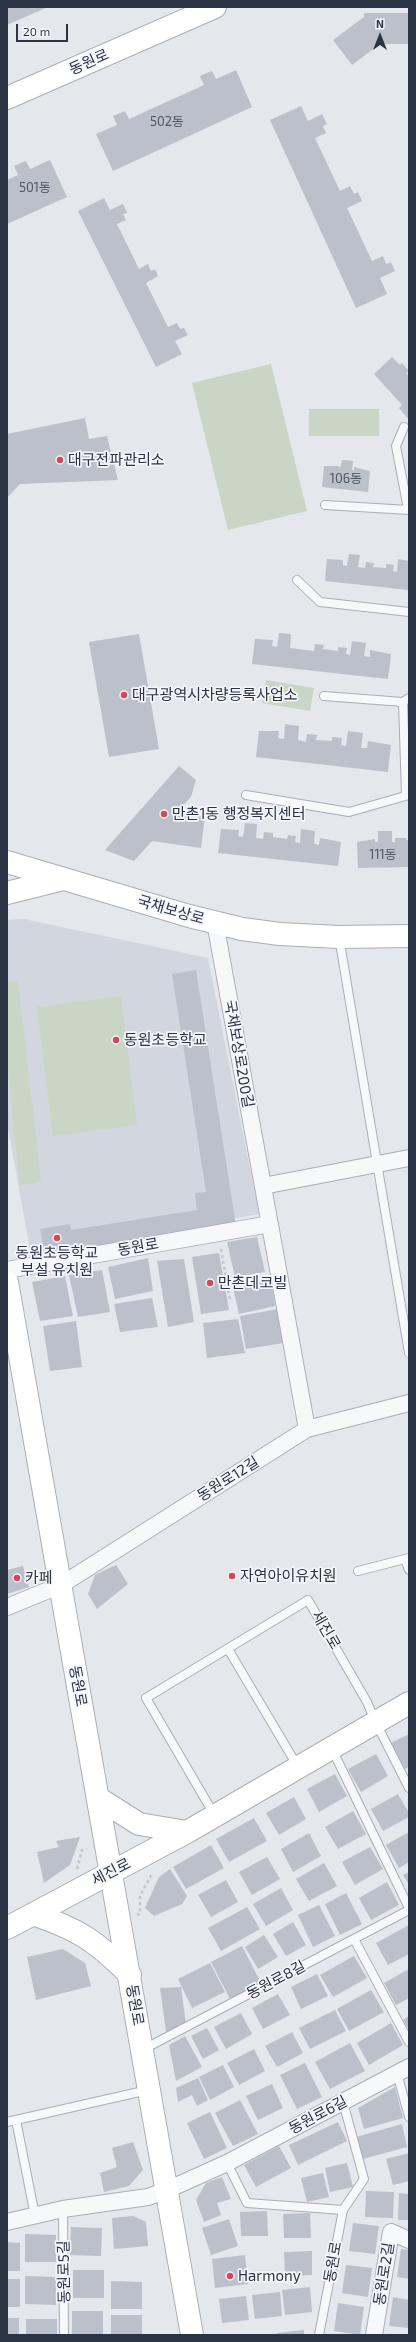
<!DOCTYPE html>
<meta charset="utf-8">
<style>
body{margin:0}
#map{position:relative;width:416px;height:2342px;overflow:hidden;background:#e4e7ec;font-family:"Exo 2",sans-serif}
canvas{display:block}
.frame{position:absolute;inset:0;border:8px solid #2b3445;pointer-events:none}
.north{position:absolute;left:360px;top:16px;width:40px;height:40px;-webkit-text-stroke:3px #f4f6f9;paint-order:stroke;rotate:0deg;font-size:11px;font-weight:700;line-height:16px;text-align:center;color:#2b3445}
.north::after{content:'';display:block;margin:auto;width:14px;height:18px;background:#2b3445;clip-path:polygon(50% 0,100% 100%,50% 72%,0 100%)}
.scale{position:absolute;left:16px;top:24px;width:52px;height:18px;box-sizing:border-box;border:2px solid #2b3445;border-top:0;padding-left:5px;font-size:12px;line-height:14px;white-space:nowrap;color:#2b3445;-webkit-text-stroke:3px #f4f6f9;paint-order:stroke}
</style>
<div id="map">
<canvas width="416" height="2342"></canvas>
<div class="frame"></div>
<div class="north">N</div>
<div class="scale">20 m</div>
</div>
<script>
const context = document.querySelector('canvas').getContext('2d');
context.lineJoin = 'round';
function fill(path, color) { context.fillStyle = color; context.fill(path, 'evenodd'); }
function stroke(path, color, width, dash) { context.strokeStyle = color; context.lineWidth = width; context.lineCap = dash ? 'butt' : 'round'; context.setLineDash(dash || []); context.stroke(path); }
function write(font, color, halo, rows, align = 'center') {
  context.font = font + ' "Exo 2","Noto Sans KR",sans-serif'; context.lineWidth = 3.5; context.setLineDash([]); context.textBaseline = 'middle'; context.strokeStyle = halo; context.fillStyle = color; for (const [text, x, y, turn = 0] of rows) {
    context.save(); context.translate(x, y); context.rotate((+turn || 0) * Math.PI / 180); context.textAlign = isNaN(turn) ? turn : align; if (halo) context.strokeText(text, 0, 0); context.fillText(text, 0, 0); context.restore();
  }
}
const built = new Path2D(`
 M24,919L208,958L259,1214L31,1255L7,1122V920Z`);
const green = new Path2D(`
 M271,364L307,511L228,530L192,383Z
 M309,409H379V436H309Z
 M266,680L314,688L310,711L262,703Z
 M18,981L41,1181L20,1186L7,1063V982Z
 M121,996L137,1125L53,1136L37,1007Z`);
const building = new Path2D(`
 M7,7H48L7,25Z
 M364,13H409V44H380L352,65L333,40L364,17Z
 M236,70L252,107L113,171L96,134L117,125L113,116L125,111L129,119L204,85L200,76L212,71L216,79Z
 M301,106L308,121L322,114L327,124L323,126L326,133L315,138L340,191L350,186L354,194L358,192L362,201L347,208L372,261L383,256L386,264L391,262L395,271L380,278L387,294L356,308L270,120Z
 M50,160L67,197L7,224V180L18,175L14,166L26,161L30,169Z
 M104,198L110,210L123,204L127,213L123,214L126,220L117,224L139,269L148,264L151,271L155,269L158,276L146,283L168,327L177,323L180,329L184,328L188,335L175,341L182,354L156,367L78,211Z
 M392,357L400,365L402,363L409,371L406,373L409,376V420L399,408L402,405L374,374Z
 M85,418L89,439L107,436L118,480L20,484L7,498V434Z
 M342,460L353,461L352,470H354V467L370,471L368,492L322,487L324,466H339L340,469Z
 M349,554L360,555L358,567L365,568L366,562L374,563L373,567L386,568V564L394,565L393,571L397,572L398,559L409,561V590L325,581L327,559L343,560V565L347,566Z
 M279,633L291,634L290,648L314,651L315,644L324,645L323,649L338,651V647L347,648L346,654L350,655L352,641L366,643L364,656L370,657V650L391,654L388,679L252,664L255,639L273,640L272,646L277,647Z
 M139,634L159,749L109,757L89,642Z
 M285,724L299,726L298,740L306,742L307,734L317,735L316,740L332,741V737L342,738L341,745L346,746L348,731L363,733L361,748H367L368,741L391,745L388,772L256,757L259,731H279L278,738L284,739Z
 M179,766L196,780L191,797L177,812L205,816L201,848L152,841L134,861L105,850Z
 M245,823L257,824L256,838L263,839L264,832L273,833V837L287,839L288,835L296,836L295,842L300,843L301,829L315,831L314,844L319,845L320,838L341,842L338,866L218,853L221,829L239,830L238,836L243,837Z
 M378,831H392V842H395V838H406V840H409V867L358,868L357,842L375,839V842H378Z
 M196,970L236,1226L75,1251L74,1248L44,1253L40,1229L70,1224L71,1230L197,1210L195,1193L206,1192L172,974Z
 M257,1237L265,1272L235,1277L227,1242Z
 M219,1253L229,1310L201,1314L192,1257Z
 M148,1258L153,1291L115,1299L108,1267Z
 M184,1259L194,1322L168,1327L157,1261Z
 M102,1270L110,1312L78,1317L69,1275Z
 M65,1276L73,1316L40,1321L32,1282Z
 M271,1280L275,1306L239,1314L233,1288Z
 M152,1298L158,1327L120,1332L114,1304Z
 M278,1309L284,1343L246,1349L240,1316Z
 M238,1319L245,1353L207,1358L203,1323Z
 M76,1321L82,1367L50,1371L43,1326Z
 M116,1565L128,1584L97,1609L88,1594L95,1575Z
 M23,1566L29,1587L7,1594V1570Z
 M409,1734V1767L405,1769L391,1743Z
 M376,1754L388,1776L361,1792L348,1769Z
 M335,1774L347,1796L319,1812L307,1789Z
 M398,1794L409,1813V1817L383,1831L371,1809Z
 M294,1797L306,1819L279,1835L266,1813Z
 M353,1811L366,1834L338,1849L325,1827Z
 M254,1818L267,1841L229,1862L216,1839Z
 M409,1832V1862L399,1868L386,1845Z
 M309,1833L321,1856L293,1872L281,1849Z
 M80,1837L70,1865L44,1883L37,1852L59,1847L56,1841Z
 M211,1845L224,1868L186,1889L173,1867Z
 M370,1847L383,1869L355,1885L342,1862Z
 M267,1857L280,1879L252,1895L239,1872Z
 M324,1863L337,1886L309,1901L296,1879Z
 M170,1869L187,1896L182,1904L154,1916L145,1908L159,1877Z
 M409,1872V1885L403,1875Z
 M226,1880L238,1902L211,1917L198,1895Z
 M387,1882L399,1905L371,1920L359,1898Z
 M281,1888L293,1910L266,1926L253,1904Z
 M346,1893L362,1924L340,1935L325,1904Z
 M319,1905L335,1936L313,1947L298,1915Z
 M247,1907L260,1929L221,1951L208,1928Z
 M293,1922L306,1945L286,1956L273,1934Z
 M409,1925V1954L388,1965L376,1943Z
 M264,1935L278,1957L258,1969L245,1947Z
 M242,1946L261,1983L230,1999L211,1962Z
 M63,1949L85,1963L91,1986L36,2000L27,1957Z
 M354,1956L367,1978L333,1997L320,1975Z
 M210,1963L225,1992L192,2008L178,1979Z
 M409,1969V1998L396,2005L384,1983Z
 M317,1974L328,1996L301,2009L291,1987Z
 M181,1987L186,2024L178,2025V2030L166,2032L160,1988Z
 M371,1990L384,2012L349,2031L337,2009Z
 M278,1994L290,2015L263,2029L252,2008Z
 M335,2010L346,2031L310,2049L299,2028Z
 M241,2013L252,2034L226,2049L214,2027Z
 M409,2016V2030L403,2020Z
 M391,2023L403,2045L369,2065L357,2043Z
 M207,2028L219,2050L203,2059L191,2036Z
 M292,2032L303,2053L277,2067L265,2046Z
 M185,2036L202,2067L176,2081L169,2045Z
 M350,2043L365,2071L330,2089L315,2062Z
 M254,2049L265,2071L239,2085L227,2063Z
 M305,2063L322,2097L297,2109L280,2075Z
 M223,2065L234,2087L210,2100L199,2077Z
 M198,2078L208,2100L197,2106L192,2095L178,2102L176,2088Z
 M272,2084L283,2108L258,2120L246,2096Z
 M395,2087L403,2118L364,2129L358,2108Z
 M240,2100L258,2134L233,2146L215,2113Z
 M210,2112L227,2148L204,2159L187,2123Z
 M338,2122L347,2141L298,2165L289,2145Z
 M402,2124L407,2147L363,2159L356,2137Z
 M133,2142L143,2170L129,2186L104,2192L100,2173L117,2167L112,2148Z
 M279,2146L291,2168L256,2187L244,2165Z
 M409,2153V2181L393,2185L386,2159Z
 M347,2163L353,2187L330,2192L325,2168Z
 M323,2173L329,2197L307,2202L301,2178Z
 M222,2177L231,2199L217,2203L221,2215L204,2222L196,2200L206,2183Z
 M366,2191L394,2192L393,2218L365,2217Z
 M399,2193L409,2194V2220H398Z
 M267,2211L268,2236H241L240,2212Z
 M310,2213L311,2238H284L283,2214Z
 M133,2216L146,2222L148,2246L114,2249L112,2218Z
 M229,2219L238,2246L211,2255L202,2228Z
 M353,2223L379,2226L375,2254L349,2251Z
 M71,2227L102,2228L101,2256L70,2255Z
 M25,2234L56,2235V2262H25Z
 M7,2242L20,2243V2271H7Z
 M401,2249L409,2250V2279L397,2277Z
 M312,2251V2275L285,2276L284,2252Z
 M245,2255L248,2284L215,2288L212,2259Z
 M346,2265L372,2268L368,2297L342,2293Z
 M73,2270H104V2298H73Z
 M25,2276L56,2277V2305L25,2304Z
 M7,2279H20V2307H7Z
 M111,2281L142,2282V2309H111Z
 M310,2287L312,2312L285,2315L282,2290Z
 M280,2292L282,2316L255,2319L252,2295Z
 M246,2296L249,2320L222,2323L219,2299Z
 M393,2297L409,2300V2328L389,2326Z
 M338,2303L364,2307L360,2335L334,2331Z
 M72,2311H103V2335H72Z
 M111,2315H142V2335H111Z
 M7,2318H19V2335H7Z
 M26,2319H57V2335H26Z
 M304,2330V2335H277V2333Z`);
const path = new Path2D(`
 M221,1249L230,1300
 M77,1869L82,1850L87,1849
 M137,1915L140,1914V1896L152,1874`);
const lane = new Path2D(`
 M404,427L396,446L408,509
 M325,505L409,510
 M297,580L320,602L409,612
 M324,696L403,702
 M246,795L349,812L409,795
 M406,795L403,702L409,698
 M339,937L409,1353
 M409,1558L405,1559L409,1570
 M358,1571L405,1559
 M228,1649L298,1767
 M332,1749L409,1908
 M215,1816L146,1698L308,1600L367,1702L376,1723L409,1788
 M354,1939L409,2042
 M144,2049L409,1910
 M397,2073L409,2117
 M16,2120L35,2216
 M7,2122L148,2090
 M227,2163L247,2203L343,2210
 M63,2209L64,2335
 M319,2335L343,2210L364,2179L343,2102`);
const street = new Path2D(`
 M215,922L307,1429
 M263,1186L409,1158
 M7,1270L270,1224
 M7,1607L61,1585L307,1429L409,1403
 M7,2222L63,2209L148,2197L167,2190L227,2163L409,2067
 M374,2335L391,2232L409,2240`);
const secondary = new Path2D(`
 M7,98L215,7
 M7,862L189,916L242,929L280,934L339,937L409,936
 M7,893L63,879
 M7,1282L192,2335
 M98,1798L139,1824L187,1832
 M33,1914C78,1929 96,1941 130,1975
 M7,1928L187,1832L409,1703`);
const markers = [
 [60,460,4,"#d1495b"],
 [124,695,4,"#d1495b"],
 [164,814,4,"#d1495b"],
 [116,1040,4,"#d1495b"],
 [57,1238,4,"#d1495b"],
 [210,1283,4,"#d1495b"],
 [232,1576,4,"#d1495b"],
 [17,1578,4,"#d1495b"],
 [230,2276,4,"#d1495b"]
];
const numberNames = [
 ["502동",167,122],
 ["501동",35,188],
 ["106동",346,479],
 ["111동",383,855]
];
const streetNames = [
 ["동원로",89,62,-24],
 ["국채보상로",171,910,16],
 ["국채보상로200길",239,1054,80],
 ["동원로",138,1247,-10],
 ["동원로12길",228,1479,-32],
 ["세진로",326,1630,60],
 ["동원로",78,1686,80],
 ["세진로",111,1872,-27],
 ["동원로8길",276,1980,-28],
 ["동원로",135,2005,80],
 ["동원로6길",318,2115,-28],
 ["동원로",333,2262,-80],
 ["동원로5길",64,2272,-91],
 ["동원로2길",384,2274,-81]
];
const poiNames = [
 ["대구전파관리소",68,460],
 ["대구광역시차량등록사업소",132,695],
 ["만촌1동 행정복지센터",172,814],
 ["동원초등학교",124,1040],
 ["동원초등학교",57,1253,"center"],
 ["부설 유치원",57,1270,"center"],
 ["만촌데코빌",218,1283],
 ["자연아이유치원",240,1576],
 ["카페",25,1578],
 ["Harmony",238,2276]
];
fill(built, '#d2d6de');
fill(green, '#c9d6c5');
fill(building, '#bbc0ca');
stroke(lane, '#a9aeb7', 10);
stroke(street, '#a9aeb7', 18);
stroke(secondary, '#a9aeb7', 24);
stroke(path, '#c2c5cb', 2.5, [3, 3]);
stroke(lane, '#f7f8fa', 8);
stroke(street, '#f7f8fa', 16);
stroke(secondary, '#fff', 22);
for (const [x, y, r, color] of markers) { const dot = new Path2D(); dot.arc(x, y, r, 0, 2 * Math.PI); context.fillStyle = color; context.fill(dot); stroke(dot, '#f4f6f9', 1.5); }
write('13px', '#4f5766', null, numberNames);
write('15px', '#2b3445', '#f4f6f9', streetNames);
write('15px', '#2b3445', '#f4f6f9', poiNames, 'left');
</script>
